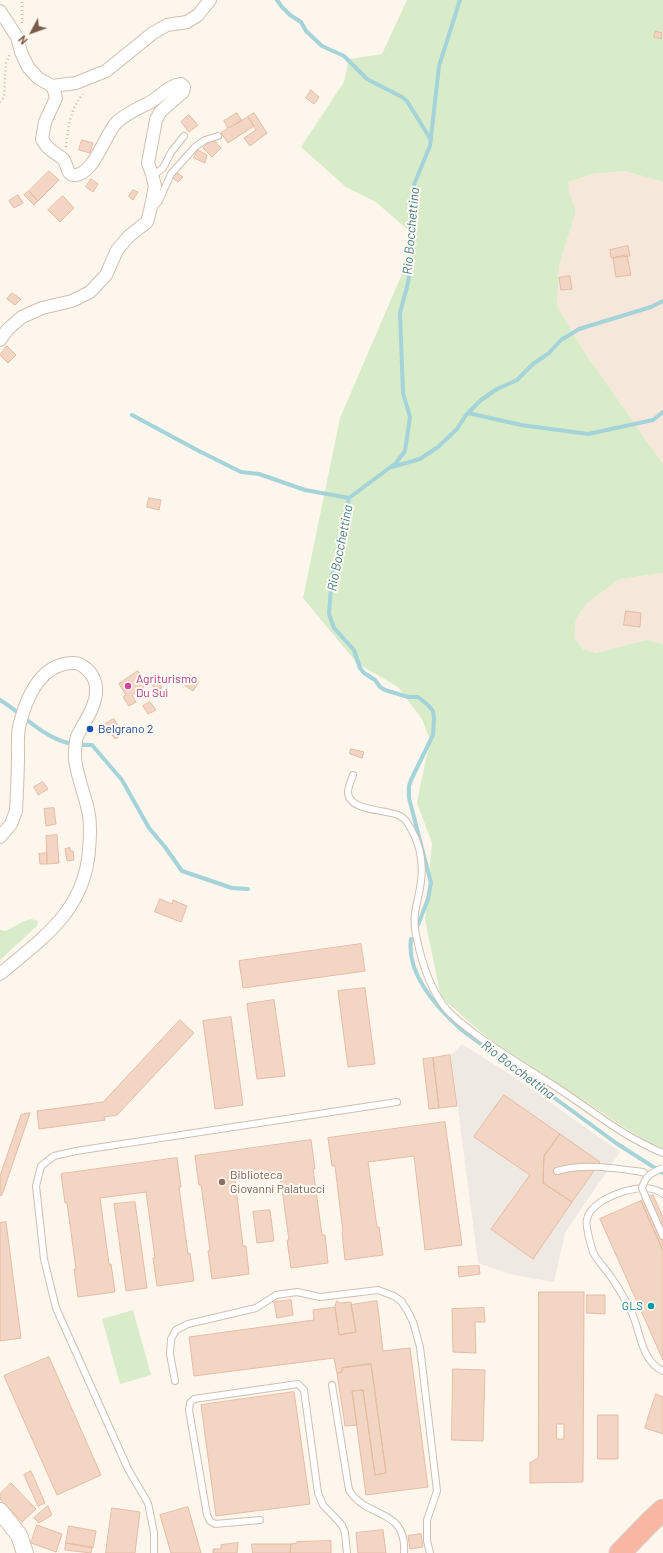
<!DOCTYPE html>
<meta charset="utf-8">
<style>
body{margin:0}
#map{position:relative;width:663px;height:1553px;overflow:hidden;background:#fdf6ec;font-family:Barlow,sans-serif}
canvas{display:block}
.north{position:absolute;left:12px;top:12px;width:40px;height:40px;-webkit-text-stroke:3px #fffaf3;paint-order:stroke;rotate:229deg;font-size:11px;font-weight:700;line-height:16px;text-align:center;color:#7a5c4d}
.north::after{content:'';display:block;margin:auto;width:14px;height:18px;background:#7a5c4d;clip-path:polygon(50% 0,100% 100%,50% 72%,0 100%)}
</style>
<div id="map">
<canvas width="663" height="1553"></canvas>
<div class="north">N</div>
</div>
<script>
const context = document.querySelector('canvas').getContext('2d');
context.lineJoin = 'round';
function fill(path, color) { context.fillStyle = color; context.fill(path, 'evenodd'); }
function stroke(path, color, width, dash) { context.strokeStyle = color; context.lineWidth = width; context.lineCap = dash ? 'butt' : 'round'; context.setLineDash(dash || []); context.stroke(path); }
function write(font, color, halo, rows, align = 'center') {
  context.font = font + ' Barlow,sans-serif'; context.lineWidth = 4; context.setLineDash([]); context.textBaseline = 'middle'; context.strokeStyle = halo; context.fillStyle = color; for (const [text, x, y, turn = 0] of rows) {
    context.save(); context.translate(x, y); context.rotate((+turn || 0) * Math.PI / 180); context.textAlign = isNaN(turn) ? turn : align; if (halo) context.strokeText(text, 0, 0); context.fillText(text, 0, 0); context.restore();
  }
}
const residential = new Path2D(`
 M625,171L663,182V464L585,353L557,306L559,266L576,211L569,192L567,182L593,174Z
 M663,573V644L646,640L596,653L583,649L574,638L576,619L587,603L620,579Z`);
const industrial = new Path2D(`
 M462,1044L517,1079L620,1152L565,1233L554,1282L513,1275L478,1263L451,1055Z`);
const green = new Path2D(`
 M407,0H663V182L625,171L593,174L568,182L569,192L576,211L559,266L557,306L585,353L663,464V573L620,579L587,603L576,619L574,638L583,649L596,653L646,640L663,644V1149L647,1142L489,1039L441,997L425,920L432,843L417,803L421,782L430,741L422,719L398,687L357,663L303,598L340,418L411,253L409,231L376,202L346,187L301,147L344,82L349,59L382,54Z
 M31,919L38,921L37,926L0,960V930L6,931L24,921Z
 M133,1310L151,1375L120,1384L102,1319Z`);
const stream = new Path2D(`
 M277,0L282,7L290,15L301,22L306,31L322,46L344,56L367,79L402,97L407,101L431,140
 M468,413L521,425L588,434L653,420L663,412
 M132,415L199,451L241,472L259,474L305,490L349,498
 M392,467L420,459L438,447L457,429L466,415L481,400L497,389L517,380L533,364L549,353L561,340L579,329L651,307L663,301
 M0,700C23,714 41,736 68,743C75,745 84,745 92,745L122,780L149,828L165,847L182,871L232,888L248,889
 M418,925L428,899L431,883L409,798V786L411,780L433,735L434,718L433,711L428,705L418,697H408L385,690L380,687L375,680L364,673L360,668L354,650L334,628L329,614L332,575L339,558L341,532L349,498L396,463L405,451L410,417L403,393L400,313L408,283L411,263L413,187L430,146L439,66L460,0
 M411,939C406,975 438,1009 463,1031L616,1143L663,1173`);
const building = new Path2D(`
 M656,31L662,33L661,39L654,37Z
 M311,90L319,97L314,104L306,98Z
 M237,113L242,121L228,128L224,121Z
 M254,113L267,133L250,146L244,138L256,130L248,117Z
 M189,115L198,125L189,132L181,122Z
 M248,117L254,126L228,143L221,133Z
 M213,139L221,148L212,157L203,148Z
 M82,140L93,143L90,153L79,150Z
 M198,150L207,155L205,163L194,158Z
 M49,171L59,180L38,201L29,191Z
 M177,173L183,177L178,182L173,178Z
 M91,179L98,184L93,192L86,187Z
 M133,190L138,192L133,200L129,197Z
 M29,191L38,201L34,205L24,195Z
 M18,195L23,203L14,208L9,201Z
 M63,196L74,208L60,222L48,210Z
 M628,246L630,256L611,258L610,250Z
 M627,255L631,275L616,277L613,258Z
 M570,276L572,289L561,290L559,278Z
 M12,293L21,299L15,305L7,299Z
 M7,346L16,355L8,363L0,355Z
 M149,498L161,500L159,510L147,507Z
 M626,611L641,613L640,627L624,625Z
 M138,671L147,685L132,695L136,702L129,706L123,697L126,695L119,684Z
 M190,675L199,682L193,691L183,684Z
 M159,681L162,688L155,691L152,684Z
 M150,702L156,710L148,714L143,706Z
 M114,719L123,734L115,739L105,724Z
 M351,749L364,752L362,758L350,754Z
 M43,782L48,789L38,795L34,787Z
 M54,808L56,824L46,826L44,809Z
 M57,835L59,863L47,864L46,836Z
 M70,848V851H73L74,860L67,861L65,849Z
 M47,853V864H40L39,854Z
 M160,899L172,904L173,900L187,906L181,922L155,912Z
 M361,944L365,971L243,988L239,961Z
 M365,988L375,1064L348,1067L338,991Z
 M274,1000L285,1076L257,1079L247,1004Z
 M231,1017L243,1105L215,1109L203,1021Z
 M180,1020L194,1033L117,1115L104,1117L105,1120L39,1129L37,1111L103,1102Z
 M450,1055L457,1106L439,1108L433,1058Z
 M433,1058L439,1108L429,1109L423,1059Z
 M504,1095L560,1134L544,1156L543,1183L572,1202L533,1259L491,1229L530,1175L474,1137Z
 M30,1113L2,1195L0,1196V1176L21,1115Z
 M445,1122L462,1245L425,1250L414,1156L368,1162L377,1227H379L383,1255L345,1260L342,1233L343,1232L335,1166H332L328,1138Z
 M560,1134L600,1162L572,1202L543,1183L544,1156Z
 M311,1140L315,1169H313L322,1235H325L328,1263L291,1268L287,1240H289L280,1174L235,1180L243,1246H246L249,1274L212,1279L208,1251L210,1250L201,1185H199L195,1156Z
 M177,1158L181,1187H179L188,1254L190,1253L194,1281L157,1286L153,1258H155L146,1192L100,1198L109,1264H111L115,1292L78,1297L74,1269H76L67,1203H65L61,1174Z
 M653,1195L663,1217V1251L641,1201Z
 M641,1201L663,1251V1360L600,1219Z
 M135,1202L147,1288L126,1291L114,1204Z
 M270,1210L274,1241L257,1243L253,1212Z
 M6,1222L21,1338L0,1341V1223Z
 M479,1266L480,1274L459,1277L458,1267Z
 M539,1292H584L583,1482L530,1483V1463L538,1458ZM557,1424H564V1439H557Z
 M587,1295H605V1314L587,1313Z
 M291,1300L293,1315L277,1318L274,1302Z
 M337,1301L340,1303L351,1302L356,1332L339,1335L335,1307Z
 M377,1301L383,1351L410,1348L428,1487L366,1495L352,1391L363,1390L375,1475L386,1473L371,1364L342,1368V1372L337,1373L334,1358L194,1376L189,1337L314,1320L313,1310L335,1307L339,1335L356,1332L351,1305Z
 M484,1308L485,1322H475L476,1353L453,1352L452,1309Z
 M49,1357L101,1475L57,1495L4,1376Z
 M371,1364L386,1473L375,1475L363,1390L352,1391L357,1425L345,1426L337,1373L342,1372V1368Z
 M453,1369L485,1370L483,1441L452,1440Z
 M294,1392L310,1504L216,1516L201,1405Z
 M656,1394L663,1397V1434L645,1428Z
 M598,1415H618V1459H598Z
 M31,1471L45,1503L38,1506L24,1475Z
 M11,1483L36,1509L22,1522L0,1499V1494Z
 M48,1506L52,1515L39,1523L34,1518Z
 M188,1507L201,1553H171L160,1515Z
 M112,1508L140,1512L135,1553H106Z
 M37,1525L62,1534L56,1552L31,1543Z
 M69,1526L96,1531L93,1548L66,1543Z
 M383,1530L386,1553H358L356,1533Z
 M421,1534L423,1547L410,1549L408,1536Z
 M331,1541V1553H290L291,1544L297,1543V1542Z
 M66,1543L92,1547L91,1553L65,1550Z
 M238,1543L237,1553H213V1549H221V1545Z
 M252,1544H291L290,1553H253Z`);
const path = new Path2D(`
 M22,23V0
 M0,102L4,97L6,63L10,54
 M66,147C68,128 70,109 83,94`);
const lane = new Path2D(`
 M152,174C166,171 165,161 172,151C176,146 180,141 184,136
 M154,207L159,201L171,174L195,147L205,140L218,136
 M353,775C351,781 348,787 348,792C348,812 388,809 400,816C405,818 409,825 411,829C422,848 424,867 420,888C417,905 412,917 416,935C421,960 430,990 447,1010C457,1021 470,1030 482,1039C505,1055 529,1070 553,1085C589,1108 623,1137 663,1153
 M557,1171C584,1163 614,1168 643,1172L648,1176
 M663,1194C652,1185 635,1188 622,1192C610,1196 590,1205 587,1219C585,1225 591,1246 593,1252C597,1261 606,1269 611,1277C618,1287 625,1299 631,1311C641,1331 640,1360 663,1371
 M646,1198L663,1236
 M175,1381L170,1354L171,1339L176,1330L188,1324L256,1308L276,1295L297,1292L320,1297L378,1290L394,1296L401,1301L407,1310L413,1322L420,1347L437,1491L427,1520V1541L430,1553
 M332,1385L349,1490C367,1520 407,1507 404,1553
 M260,1520L215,1524L210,1521L207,1515L189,1410L190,1403L194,1399L298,1384L304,1390L318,1493L323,1505L342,1525L345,1533L347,1553
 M154,1553V1533L148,1503L128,1469L56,1308L44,1259L36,1186L41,1166L54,1156L76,1151L397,1102`);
const street = new Path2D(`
 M0,11L17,37L21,52L28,67L38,78L52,86L54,90L56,98L45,122L42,139C47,149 54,152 62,158C68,162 65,176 76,175C94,173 105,135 116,123C126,113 140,108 152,101C162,95 170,85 181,84L184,87L183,92L160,112L156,120L148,163L152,174L155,186L150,211L147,222L129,236L117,250L106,275L90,292L72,301L42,308L22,317L8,329L0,340
 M52,86L76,83L106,71L153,33L167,25L187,22L198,15L210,0
 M0,837L11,824L16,811C17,791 18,772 18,753C18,744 17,732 20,723C27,696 41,663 74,663C82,663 91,672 94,679C101,695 90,714 82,727C80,732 76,736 76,741C75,749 74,758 76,765C79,782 86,798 89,815C91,827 90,839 89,851C84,911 43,938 0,974`);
const secondary = new Path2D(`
 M0,1511L19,1535L25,1553`);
const highway = new Path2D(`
 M620,1553L649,1523L663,1510`);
const laneBridge = new Path2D(`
 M646,1198L642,1188C646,1175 651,1173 663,1168`);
const markers = [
 [128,686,4,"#d1479c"],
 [90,729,4,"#1a4fb4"],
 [222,1182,4,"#8d6e63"],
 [651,1306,4,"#0f9aa8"]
];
const hotelNames = [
 ["Agriturismo",136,679],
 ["Du Suì",136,693]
];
const transitNames = [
 ["Belgrano 2",98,729]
];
const educationNames = [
 ["Biblioteca",230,1175],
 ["Giovanni Palatucci",230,1189]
];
const cultureNames = [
 ["GLS",643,1306]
];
const waterNames = [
 ["Rio Bocchettina",411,231,-85],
 ["Rio Bocchettina",340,548,-79],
 ["Rio Bocchettina",518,1070,37]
];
fill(residential, '#f5e8da');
fill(industrial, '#efe9e4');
fill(green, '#d8ecc9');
stroke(stream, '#a5d3da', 4);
fill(building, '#f3d5c3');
stroke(building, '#e6bba3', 1);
stroke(lane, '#d1beb0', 8);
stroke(street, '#d1beb0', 14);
stroke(secondary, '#d6c0b0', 18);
stroke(highway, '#dad1cd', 23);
stroke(path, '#d9b8a5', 2.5, [1, 3]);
stroke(lane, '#fff', 6);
stroke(street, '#fff', 12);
stroke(secondary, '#fff', 16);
stroke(highway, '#f7b7a3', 21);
stroke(laneBridge, '#d1beb0', 8, []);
stroke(laneBridge, '#fff', 6);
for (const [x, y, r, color] of markers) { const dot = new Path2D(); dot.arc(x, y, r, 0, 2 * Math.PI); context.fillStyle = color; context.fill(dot); stroke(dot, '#fffaf3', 1.5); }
write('12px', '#b23c85', '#fffaf3', hotelNames, 'left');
write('12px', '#164399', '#fffaf3', transitNames, 'left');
write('12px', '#785e54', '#fffaf3', educationNames, 'left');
write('12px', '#0d838f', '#fffaf3', cultureNames, 'right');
write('italic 13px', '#437c86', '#fffaf3', waterNames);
</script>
